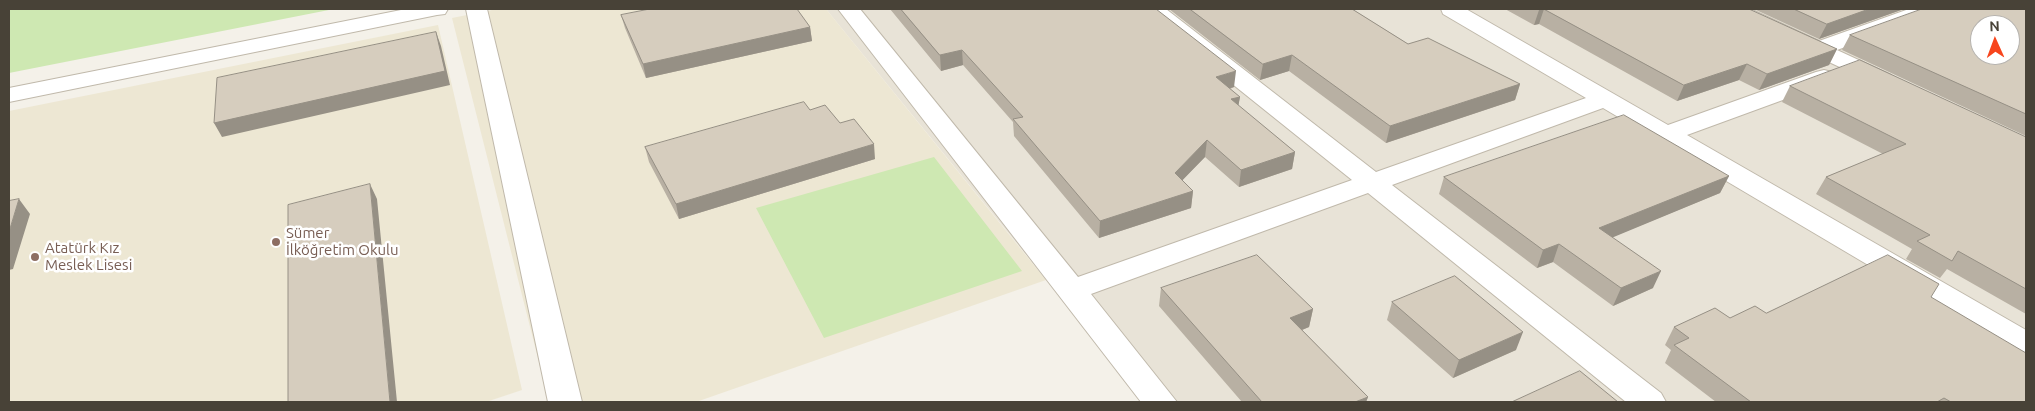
<!DOCTYPE html>
<meta charset="utf-8">
<style>
body{margin:0}
#map{position:relative;width:2035px;height:411px;overflow:hidden;background:#f4f1e9;font-family:Ubuntu,sans-serif}
canvas{display:block}
.frame{position:absolute;inset:0;border:10px solid #484237;pointer-events:none}
.north{position:absolute;left:1970px;top:15px;width:50px;height:50px;box-sizing:border-box;background:#fff;border:1px solid #b6b3af;border-radius:50%;rotate:358deg;font-size:14px;font-weight:700;line-height:20px;text-align:center;color:#484237}
.north::after{content:'';display:block;margin:auto;width:18px;height:22px;background:#f7451d;clip-path:polygon(50% 0,100% 100%,50% 72%,0 100%)}
</style>
<div id="map">
<canvas width="2035" height="411"></canvas>
<div class="frame"></div>
<div class="north">N</div>
</div>
<script>
const context = document.querySelector('canvas').getContext('2d');
context.lineJoin = 'round';
function fill(path, color) { context.fillStyle = color; context.fill(path, 'evenodd'); }
function stroke(path, color, width, dash) { context.strokeStyle = color; context.lineWidth = width; context.lineCap = dash ? 'butt' : 'round'; context.setLineDash(dash || []); context.stroke(path); }
function write(font, color, halo, rows, align = 'center') {
  context.font = font + ' Ubuntu,sans-serif'; context.lineWidth = 5; context.setLineDash([]); context.textBaseline = 'middle'; context.strokeStyle = halo; context.fillStyle = color; for (const [text, x, y, turn = 0] of rows) {
    context.save(); context.translate(x, y); context.rotate((+turn || 0) * Math.PI / 180); context.textAlign = isNaN(turn) ? turn : align; if (halo) context.strokeText(text, 0, 0); context.fillText(text, 0, 0); context.restore();
  }
}
const residential = new Path2D(`
 M826,9H2026V402H1146ZM1980,25H2010V55H1980Z`);
const education = new Path2D(`
 M497,9H826L1046,280L696,402H549L452,18Z
 M438,25L522,390L486,402H9V111Z`);
const green = new Path2D(`
 M9,9H334L9,73Z
 M934,157L1022,271L824,338L756,208Z`);
const minor = new Path2D(`
 M406,9H448L445,14L437,15L9,102V88Z
 M466,9H487L582,402H548Z
 M838,9H860L1078,277L1352,180L1145,14L1143,9H1166L1376,172L1586,98L1443,14L1441,9H1466L1668,125L1816,72L1824,70L1832,72L1836,77L1832,82L1687,135L2026,330V355L2015,352L1603,108L1392,185L1661,393L1666,402H1626L1368,193L1091,294L1177,402H1141Z
 M1722,9H1750L1819,41L1909,9H1939L1936,14L1837,50L1891,75L1895,80L1891,85L1883,87L1725,14Z`);
const wall = new Path2D(`
 M890,9H1156L1234,87L1230,89L1240,97L1238,106L1295,152L1292,169L1239,187L1205,157L1182,180L1193,191L1191,208L1099,238L1014,136L1013,122L963,65L941,71Z
 M1169,9H1352L1408,44L1520,84L1515,100L1386,143L1289,71L1260,80Z
 M1505,9H1749L1837,49L1829,65L1759,90L1739,80L1677,101L1539,24L1534,25Z
 M1754,9H1904L1819,39Z
 M2026,9V136L1842,50L1850,35Z
 M621,15L810,27L812,41L646,78L625,28Z
 M1790,86L2026,137V314L1947,269L1940,278L1906,259L1912,249L1816,194L1826,177L1883,154L1782,102Z
 M810,110L840,123L875,159L679,219L649,162L645,147Z
 M1729,176L1720,193L1612,237L1653,288L1613,306L1553,262L1537,268L1439,194L1444,177Z
 M1161,288L1313,309L1309,327L1302,330L1368,397L1366,402H1242L1159,306Z
 M1931,297L2026,402H1716L1665,363L1671,350L1665,345L1674,327L1766,313Z
 M1392,302L1516,350L1453,378L1387,320Z`);
const shadedWall = new Path2D(`
 M1544,9L1539,24L1534,25L1539,10Z
 M1869,9H1904L1819,39L1827,24Z
 M810,27L812,41L646,78L643,64Z
 M436,32L441,46L450,85L222,137L214,123Z
 M1837,49L1829,65L1759,90L1767,74Z
 M962,50L963,65L941,71L940,55Z
 M1292,55L1289,71L1260,80L1263,64Z
 M1747,64L1739,80L1677,101L1684,85Z
 M1236,71L1234,87L1213,93L1216,77Z
 M1520,84L1515,100L1386,143L1390,126Z
 M1240,97L1237,113L1231,99Z
 M1207,140L1205,157L1173,190L1175,173Z
 M874,144L875,159L679,219L676,204Z
 M1295,152L1292,169L1239,187L1241,170Z
 M1729,176L1720,193L1592,246L1599,228Z
 M370,184L377,199L397,402H390Z
 M1193,191L1191,208L1099,238L1100,221Z
 M19,199L30,214L13,269L9,270V232Z
 M1559,244L1553,262L1537,268L1543,250Z
 M1661,271L1653,288L1613,306L1621,288Z
 M1313,309L1309,327L1287,336L1290,318Z
 M1523,332L1516,350L1453,378L1459,360Z
 M1368,397L1366,402H1355Z`);
const building = new Path2D(`
 M650,9H797L810,27L643,64L621,15Z
 M901,9H1156L1236,71L1216,77L1240,97L1231,99L1295,152L1241,170L1207,140L1175,173L1193,191L1100,221L1013,119L1023,117L962,50L940,55Z
 M1190,9H1352L1408,44L1428,38L1520,84L1390,126L1292,55L1263,64Z
 M1544,9H1749L1837,49L1767,74L1747,64L1684,85Z
 M1794,9H1869L1827,24Z
 M1922,9H2026V114L1850,35ZM1980,25H2010V55H1980Z
 M436,32L445,71L214,123L217,78Z
 M1860,60L2026,137V289L1958,251L1952,261L1917,241L1930,235L1826,177L1906,144L1790,86Z
 M804,102L810,110L825,105L840,123L854,119L874,144L676,204L645,147Z
 M1624,115L1729,176L1599,228L1661,271L1621,288L1559,244L1543,250L1444,177Z
 M370,184L390,402H288V205Z
 M19,199L9,232V201Z
 M1257,255L1313,309L1290,318L1368,397L1355,402H1262L1161,288Z
 M1888,255L1939,284L1931,297L2026,353V402H1951L1944,398L1937,402H1751L1674,345L1689,338L1674,327L1715,308L1730,318L1755,306L1766,313Z
 M1455,276L1523,332L1459,360L1392,302Z
 M1580,371L1618,402H1512Z`);
const markers = [
 [276,242,5,"#8d6e63"],
 [35,257,5,"#8d6e63"]
];
const educationNames = [
 ["Sümer",286,233],
 ["İlköğretim Okulu",286,250],
 ["Atatürk Kız",45,248],
 ["Meslek Lisesi",45,265]
];
fill(residential, '#e8e3d7');
fill(education, '#ede7d3');
fill(green, '#cee8b2');
stroke(minor, '#c0b9ab', 2);
fill(minor, '#fff');
fill(wall, '#b8b0a3');
fill(shadedWall, '#969085');
fill(building, '#d6cdbe');
stroke(building, '#969085', 1);
for (const [x, y, r, color] of markers) { const dot = new Path2D(); dot.arc(x, y, r, 0, 2 * Math.PI); context.fillStyle = color; context.fill(dot); stroke(dot, '#fff', 2); }
write('15px', '#785e54', '#fff', educationNames, 'left');
</script>
